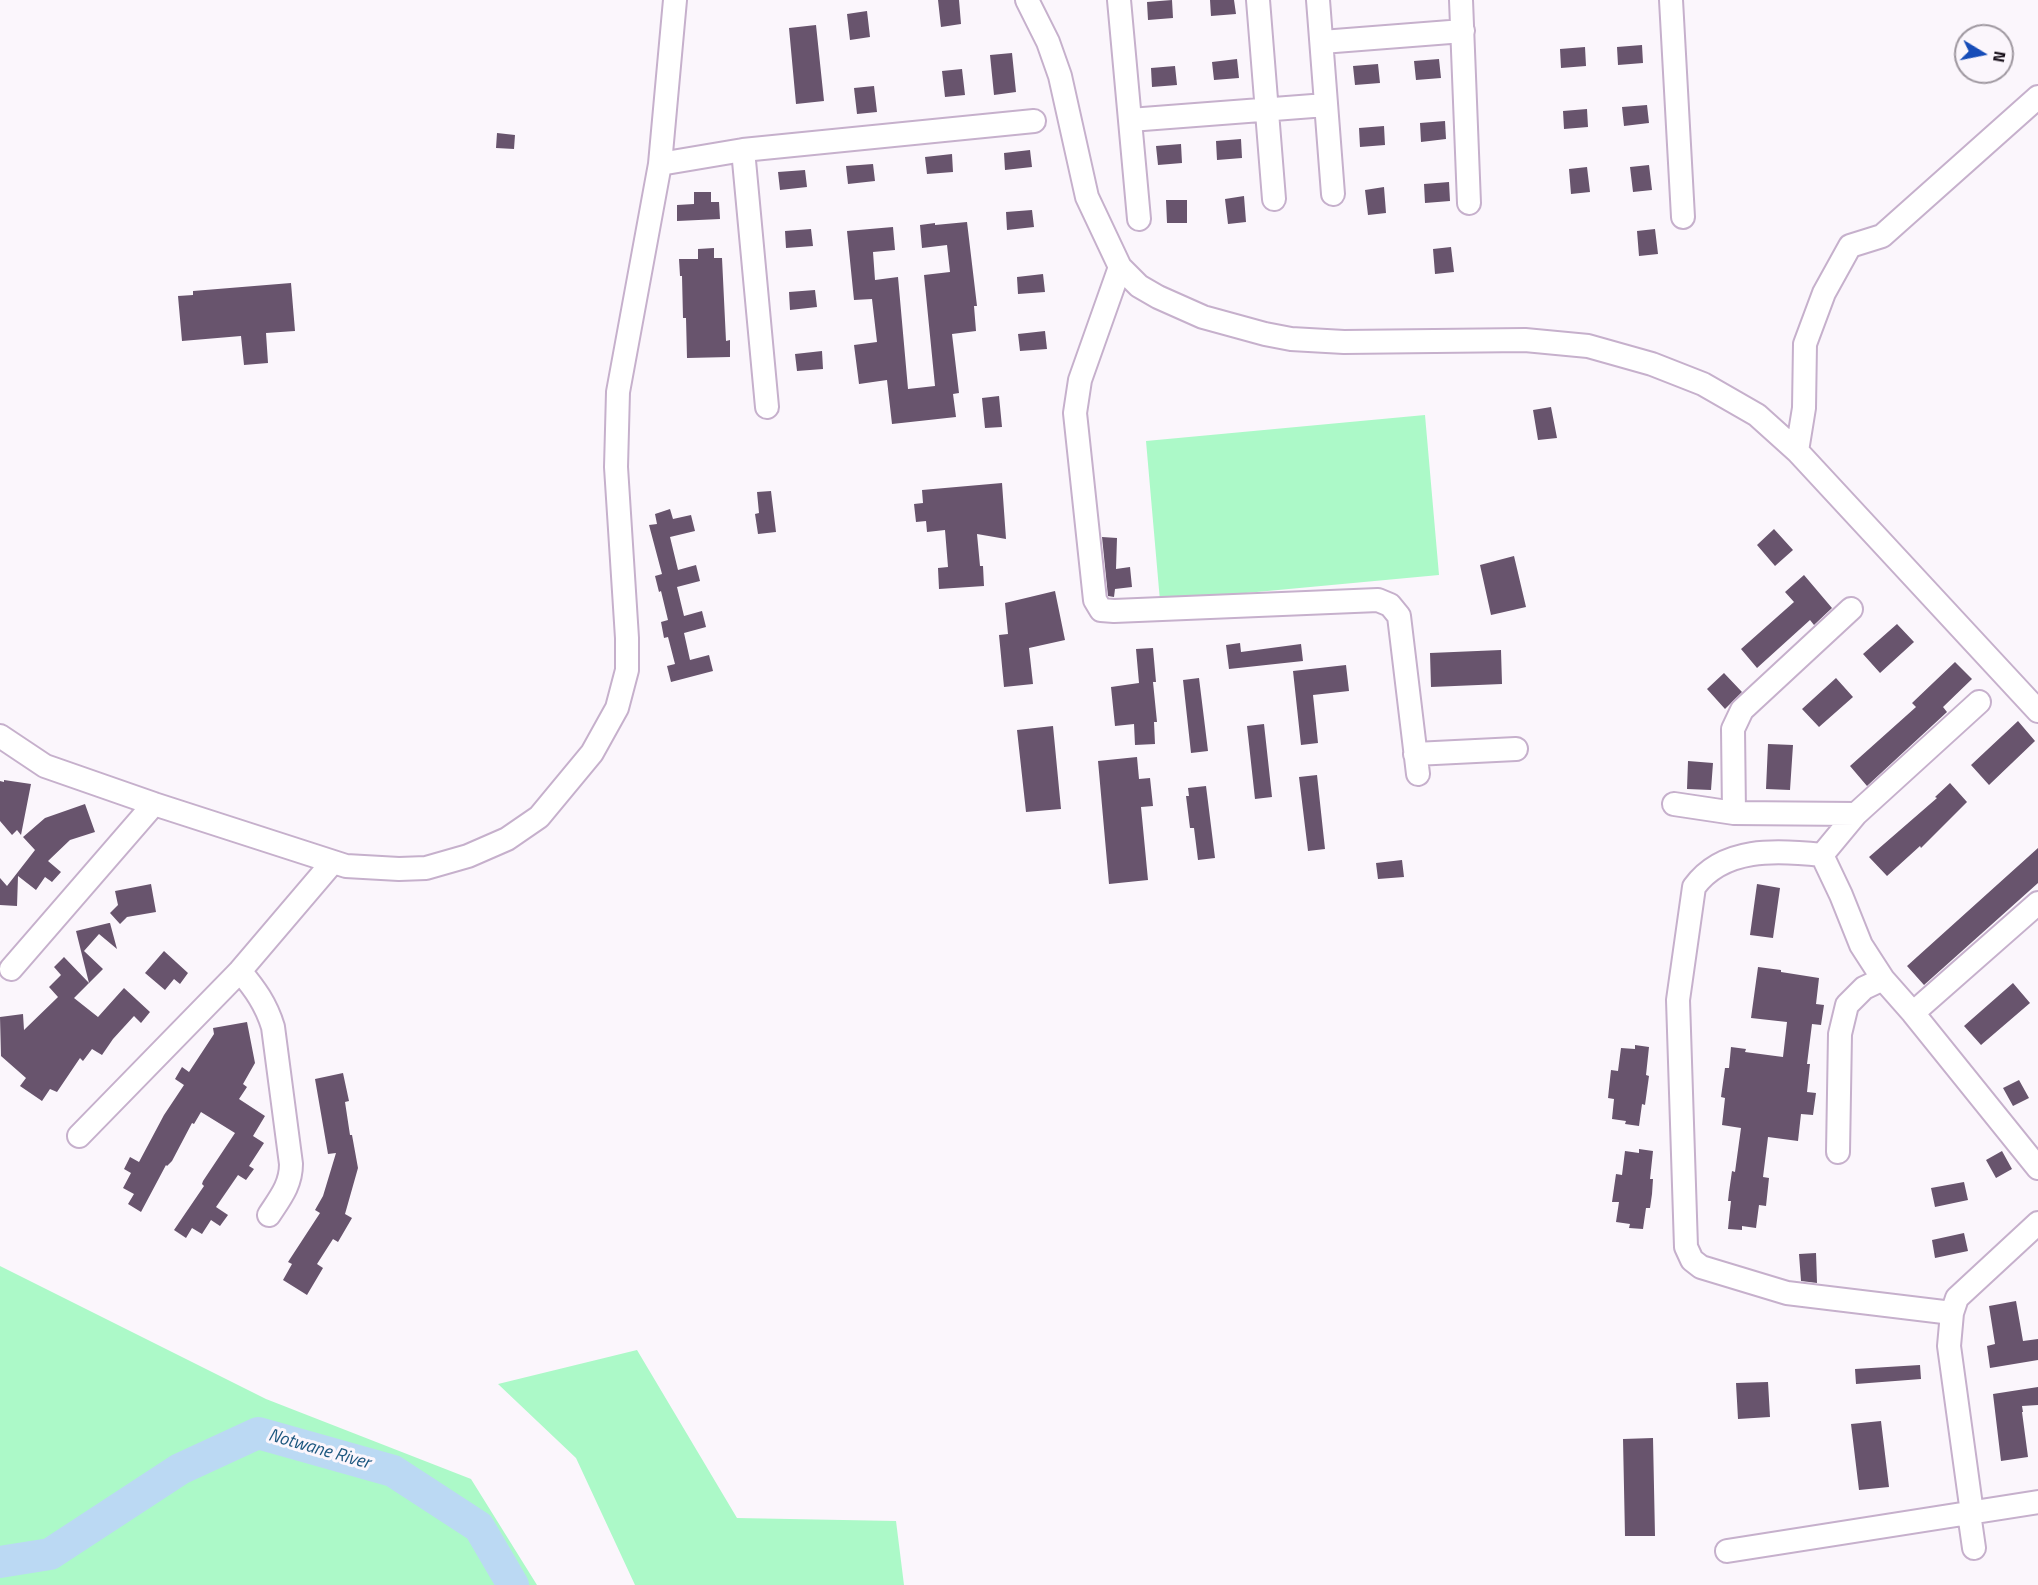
<!DOCTYPE html>
<style>
body{margin:0}
#map{position:relative;width:2038px;height:1585px;overflow:hidden;background:#fbf6fc;font-family:"Titillium Web",sans-serif}
canvas{display:block}
.north{position:absolute;left:1954px;top:24px;width:60px;height:60px;box-sizing:border-box;background:#fbf6fc;border:2px solid #9f98a0;border-radius:50%;rotate:100deg;font-size:16px;font-weight:700;line-height:24px;text-align:center;color:#140c16}
.north::after{content:'';display:block;margin:auto;width:21px;height:27px;background:#164cb8;clip-path:polygon(50% 0,100% 100%,50% 72%,0 100%)}
</style>
<div id="map">
<canvas width="2038" height="1585"></canvas>
<div class="north">N</div>
</div>
<script>
const context = document.querySelector('canvas').getContext('2d');
context.lineJoin = 'round';
function fill(path, color) { context.fillStyle = color; context.fill(path, 'evenodd'); }
function stroke(path, color, width, dash) { context.strokeStyle = color; context.lineWidth = width; context.lineCap = dash ? 'butt' : 'round'; context.setLineDash(dash || []); context.stroke(path); }
function write(font, color, halo, rows, align = 'center') {
  context.font = font + ' "Titillium Web",sans-serif'; context.lineWidth = 6; context.setLineDash([]); context.textBaseline = 'middle'; context.strokeStyle = halo; context.fillStyle = color; for (const [text, x, y, turn = 0] of rows) {
    context.save(); context.translate(x, y); context.rotate((+turn || 0) * Math.PI / 180); context.textAlign = isNaN(turn) ? turn : align; if (halo) context.strokeText(text, 0, 0); context.fillText(text, 0, 0); context.restore();
  }
}
const green = new Path2D(`
 M1425,415L1439,575L1160,601L1146,441Z
 M0,1266L266,1399L471,1479L537,1585H0Z
 M637,1350L737,1518L896,1521L904,1585H635L576,1458L498,1384Z`);
const river = new Path2D(`
 M0,1562L50,1554L180,1469L258,1433L393,1471L479,1527L513,1585`);
const building = new Path2D(`
 M938,0H959L961,24L941,27Z
 M1172,0L1173,18L1148,20L1147,2Z
 M1210,0H1234L1236,14L1211,16Z
 M867,11L870,37L850,40L847,14Z
 M816,25L824,101L796,104L789,28Z
 M1642,45L1643,63L1618,65L1617,47Z
 M1585,47L1586,66L1561,68L1560,49Z
 M1012,53L1016,92L994,95L990,55Z
 M1237,59L1239,78L1214,80L1212,62Z
 M1439,59L1441,78L1416,80L1414,61Z
 M1378,64L1380,83L1355,85L1353,66Z
 M1175,66L1177,85L1152,87L1151,68Z
 M962,69L965,95L945,97L942,71Z
 M874,86L877,112L857,114L854,88Z
 M1647,105L1649,123L1624,126L1622,107Z
 M1587,109L1588,127L1564,129L1563,111Z
 M1445,121L1446,139L1421,142L1420,123Z
 M1384,126L1385,145L1360,147L1359,128Z
 M497,133L515,135L514,149L496,148Z
 M1241,139L1242,158L1217,160L1216,141Z
 M1181,144L1182,163L1158,165L1156,146Z
 M1030,150L1032,167L1005,170L1004,153Z
 M952,154L953,172L927,174L925,157Z
 M873,164L875,181L848,184L846,166Z
 M1649,165L1652,190L1633,192L1630,167Z
 M1587,167L1590,192L1571,194L1569,169Z
 M805,170L807,187L780,190L778,172Z
 M1449,182L1450,201L1425,203L1424,184Z
 M1384,187L1386,213L1368,215L1365,190Z
 M694,192H711V202H719L720,219L677,221V205L694,204Z
 M1244,196L1246,222L1228,224L1225,199Z
 M1166,200H1187V223H1167Z
 M1032,210L1034,227L1007,230L1006,212Z
 M967,222L977,306H974L976,331L952,334L959,393L953,394L956,417L892,424L887,380L859,384L854,345L877,342L872,299L854,300L847,231L893,227L895,250L873,252L875,280L898,277L908,389L935,386L924,275L950,272L947,245L922,248L920,225L935,223V225Z
 M811,229L813,246L786,248L785,231Z
 M1655,229L1658,254L1639,256L1637,231Z
 M1451,247L1454,272L1435,274L1433,249Z
 M714,248V258H722L726,341L730,340V357L687,358L686,318H683L682,276H680L679,259H698V249Z
 M1043,274L1045,292L1018,294L1017,277Z
 M291,283L295,331L266,333L268,363L244,365L241,336L182,341L178,296L193,295V291Z
 M815,290L817,307L790,310L789,292Z
 M1045,331L1047,349L1020,351L1018,334Z
 M822,351L823,369L797,371L795,354Z
 M999,396L1002,427L985,428L982,398Z
 M1551,407L1557,438L1538,440L1533,410Z
 M1002,483L1006,539L977,534L980,566H983L984,586L939,589L938,568L948,567L945,530L927,532L926,521L916,522L914,504L923,503L922,490Z
 M771,491L776,532L758,534L755,514L759,513L757,492Z
 M670,509L673,519L691,515L695,531L670,537L678,570L696,565L700,581L677,587L684,616L702,611L706,627L684,633L690,660L709,655L713,671L671,682L667,666L675,664L668,637L664,638L661,622L668,620L661,591L659,592L655,576L662,574L649,525L657,524L655,514Z
 M1774,529L1793,550L1775,566L1757,545Z
 M1102,537L1117,538L1116,569L1130,567L1132,587L1115,589L1114,597L1108,596Z
 M1514,556L1526,607L1491,615L1480,565Z
 M1804,575L1832,608L1814,625L1810,620L1757,668L1741,649L1794,602L1785,592Z
 M1055,591L1065,640L1029,648L1033,684L1004,687L999,635L1008,634L1005,603Z
 M1897,624L1914,642L1880,673L1863,654Z
 M1240,643L1241,652L1301,644L1303,661L1229,669L1226,645Z
 M1153,648L1156,682H1153L1157,722H1154L1155,744L1135,745L1134,724L1115,726L1111,687L1139,683L1136,649Z
 M1501,650L1502,684L1431,687L1430,653Z
 M1955,662L1972,679L1943,707L1947,712L1867,786L1850,766L1916,707L1912,703Z
 M1346,665L1349,691L1313,695L1318,743L1301,745L1293,671Z
 M1724,673L1742,692L1725,709L1707,689Z
 M1199,678L1208,751L1191,753L1183,680Z
 M1836,678L1853,697L1819,727L1802,709Z
 M2018,721L2035,741L1989,785L1971,765Z
 M1264,724L1272,797L1255,799L1247,726Z
 M1053,726L1061,809L1026,812L1017,730Z
 M1768,744L1793,745L1790,790L1766,789Z
 M1137,757L1139,779L1150,778L1153,806L1141,807L1148,880L1109,884L1098,761Z
 M1688,761L1713,763L1711,790L1687,789Z
 M1317,775L1325,849L1308,851L1299,777Z
 M4,780L31,784L21,835L17,830L12,835L0,821V781L4,782Z
 M1950,783L1967,802L1921,848L1920,846L1887,876L1869,857L1937,798L1935,797Z
 M1206,786L1215,858L1198,860L1194,828H1190L1186,796H1189L1188,788Z
 M85,804L95,832L70,840L48,861L61,872L52,882L45,877L36,890L18,876L17,906L0,905V878L7,886L35,850L23,837L45,818Z
 M2038,848V883L1924,985L1907,966Z
 M1402,860L1404,877L1378,879L1376,863Z
 M151,884L156,912L127,917L120,924L110,913L118,905L115,891Z
 M1757,884L1780,888L1773,938L1750,935Z
 M109,923H110L117,949L99,934L84,951L103,969L89,983L76,931Z
 M164,951L188,973L180,984L174,979L165,990L145,973Z
 M64,957L89,983L74,998L98,1017L124,988L150,1012L141,1023L134,1016L113,1039L102,1055L92,1049L83,1061L80,1058L57,1092L50,1089L42,1101L20,1086L26,1078L1,1056L0,1017L23,1014L24,1030L58,997L49,987L61,975L54,967Z
 M1758,967L1781,970V972L1819,978L1816,1004L1824,1005L1821,1025L1812,1024L1807,1064H1810L1807,1092L1816,1093L1813,1115L1801,1114L1798,1141L1768,1137L1763,1177L1769,1178L1766,1206L1759,1205L1756,1228L1742,1226V1230L1728,1229L1731,1201H1728L1729,1192L1732,1171L1735,1172L1741,1128L1722,1125L1725,1098L1721,1097L1725,1068H1729L1731,1047L1746,1049L1745,1052L1783,1057L1787,1022L1751,1018Z
 M2013,983L2030,1003L1981,1045L1964,1026Z
 M247,1022L255,1063L243,1084L247,1087L239,1099L265,1116L253,1136L264,1143L249,1166L254,1169L246,1180L238,1175L216,1207L228,1215L220,1226L211,1220L202,1234L192,1228L186,1238L174,1230L204,1186L202,1184L203,1181L235,1133L201,1112L194,1124L192,1123L172,1161L167,1166L166,1165L141,1212L128,1204L134,1194L123,1188L131,1173L124,1169L130,1157L139,1162L164,1115L184,1085L175,1079L182,1067L189,1072L214,1034L213,1028Z
 M1635,1045L1649,1047L1646,1075L1649,1076L1645,1105L1642,1104L1639,1126L1625,1124L1626,1121L1612,1119L1614,1099L1608,1098L1611,1070L1618,1071L1621,1048L1635,1049Z
 M343,1073L349,1101L345,1102L350,1135H352L358,1168L345,1214L352,1218L338,1242L333,1239L317,1264L323,1268L307,1295L283,1280L292,1264L288,1262L320,1213L315,1210L323,1196L336,1153L328,1154L315,1079Z
 M2019,1080L2029,1098L2013,1106L2003,1088Z
 M1639,1149L1653,1151L1650,1179H1653L1652,1194L1650,1208H1646L1643,1229L1629,1228L1630,1224L1616,1222L1619,1202H1612L1616,1174L1622,1175L1625,1151L1639,1153Z
 M2002,1151L2012,1169L1996,1178L1986,1160Z
 M1964,1182L1968,1200L1935,1207L1931,1188Z
 M1964,1233L1968,1251L1935,1258L1932,1240Z
 M1816,1253L1817,1283L1801,1281L1799,1254Z
 M2016,1301L2023,1341L2038,1339V1360L1990,1368L1987,1346L1995,1344L1989,1306Z
 M1920,1365L1921,1379L1856,1384L1855,1369Z
 M1768,1382L1770,1417L1738,1419L1736,1383Z
 M2038,1387V1405L2022,1406L2023,1412H2022L2028,1457L2001,1461L1993,1394Z
 M1881,1421L1889,1487L1859,1490L1851,1424Z
 M1653,1438L1655,1536H1625L1623,1439Z`);
const minor = new Path2D(`
 M1027,0L1048,42L1060,76L1087,197L1120,267L1139,286L1158,297L1203,317L1265,334L1291,339L1344,342L1525,340L1588,346L1652,364L1703,384L1757,415L1797,451L2038,711
 M1119,0L1139,219
 M1258,0L1274,199
 M1318,0L1333,194
 M1461,0L1469,203
 M1671,0L1683,217
 M1322,42L1463,31
 M1130,120L1326,105
 M743,150L767,407
 M660,164L743,150L1034,121
 M1120,267L1080,380L1075,413L1095,600L1101,610L1114,611L1378,600L1390,605L1399,616L1418,774
 M1797,451L1804,408L1805,344L1824,293L1850,246L1882,236L2038,97
 M0,736L45,766L154,804L346,866L399,869L426,868L468,856L507,839L539,817L592,753L617,708L627,670V638L616,467L618,392L660,164L675,0
 M1415,754L1516,749
 M1674,804L1734,813L1856,814L1979,702
 M1734,813L1733,729L1742,710L1851,609
 M1856,814L1822,855L1841,895L1861,945L1883,979L1913,1013L2038,1168
 M1822,855C1776,850 1723,847 1694,887L1678,1000L1686,1247L1692,1260L1701,1267L1787,1293L1952,1313
 M11,969L154,804
 M240,971C255,989 266,1004 273,1027L291,1164C291,1185 280,1198 269,1215
 M1913,1013L2038,903
 M79,1136L240,971L332,863
 M1838,1152L1840,1034L1847,1005L1864,988L1883,979
 M1969,1513L1974,1548
 M1972,1513L1949,1346L1952,1313L1957,1298L2038,1223
 M1727,1551L2038,1502`);
const waterNames = [
 ["Notwane River",319,1450,16]
];
fill(green, '#acf9c8');
stroke(river, '#bbd9f3', 32);
fill(building, '#68546d');
stroke(minor, '#c6b0cc', 26);
stroke(minor, '#fff', 22);
write('italic 18px', '#1d577f', '#fbf6fc', waterNames);
</script>
